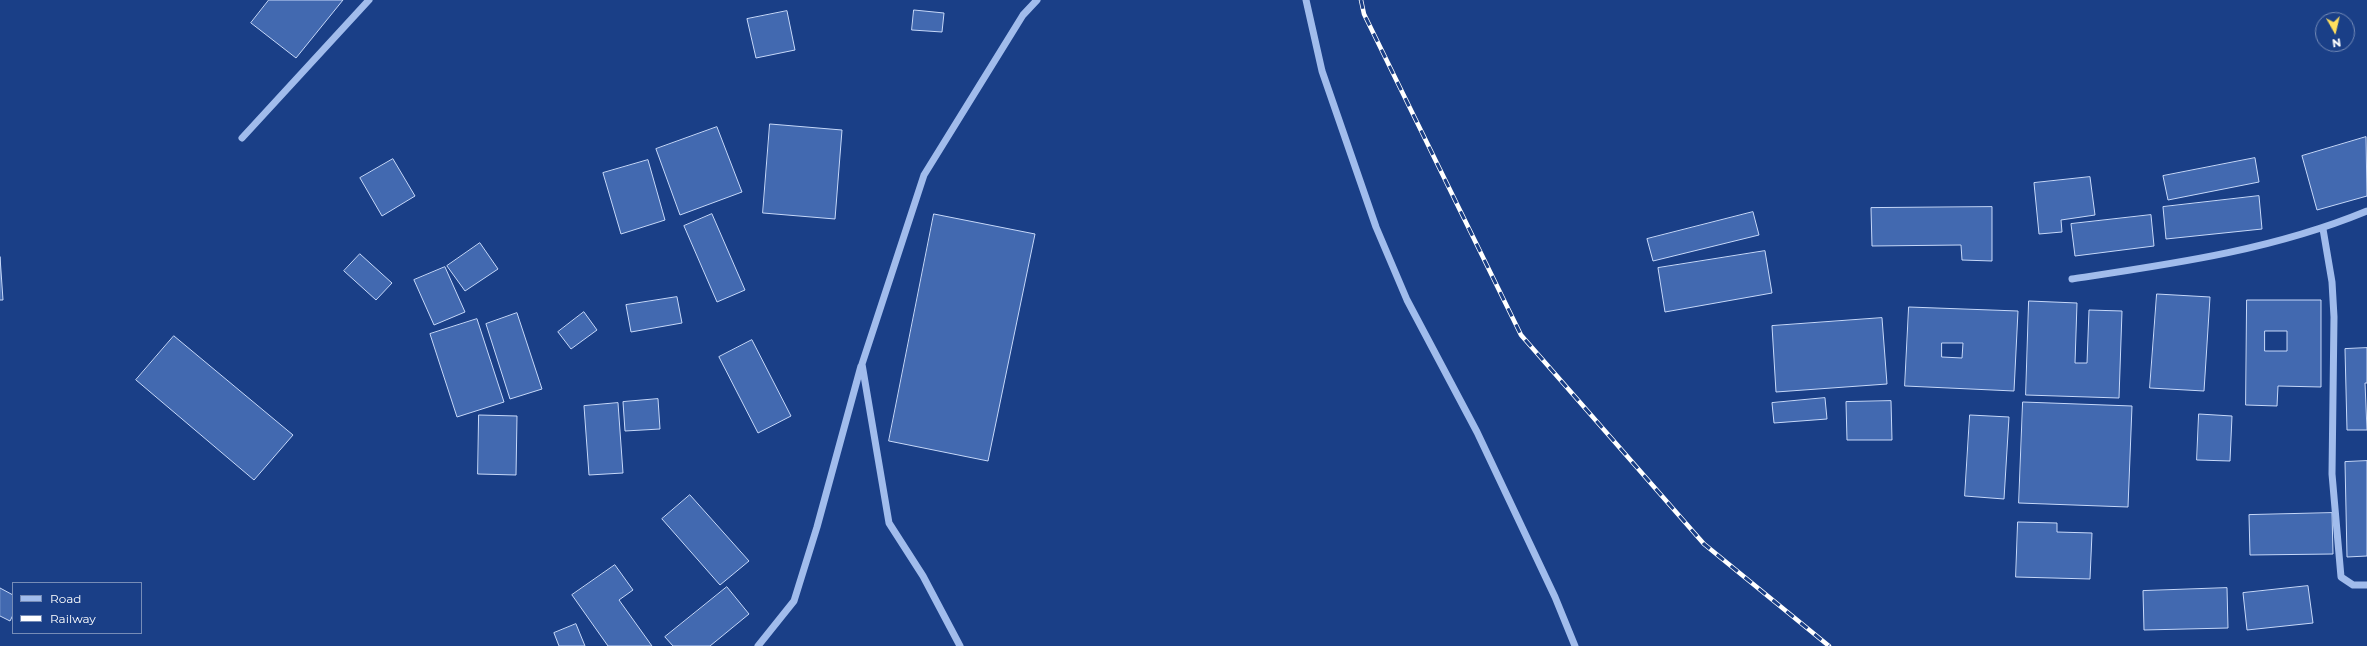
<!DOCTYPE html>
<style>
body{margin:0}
#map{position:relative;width:2367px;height:646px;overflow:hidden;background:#1a3f87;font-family:Montserrat,sans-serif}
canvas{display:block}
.legend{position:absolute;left:12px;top:582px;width:130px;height:52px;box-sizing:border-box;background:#1a3f87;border:1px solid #768cb7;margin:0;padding:5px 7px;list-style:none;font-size:12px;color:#fff}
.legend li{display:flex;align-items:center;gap:8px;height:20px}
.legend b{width:20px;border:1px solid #768cb7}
.north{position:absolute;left:2315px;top:12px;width:40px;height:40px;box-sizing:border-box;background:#1a3f87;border:1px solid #768cb7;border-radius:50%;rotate:172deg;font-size:11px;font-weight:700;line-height:16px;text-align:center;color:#fff}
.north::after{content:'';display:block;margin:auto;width:14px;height:18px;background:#ffdf5d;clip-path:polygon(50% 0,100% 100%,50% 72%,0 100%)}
</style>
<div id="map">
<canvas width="2367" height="646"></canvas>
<ul class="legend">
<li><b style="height:5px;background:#a1bcec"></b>Road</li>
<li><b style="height:5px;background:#fff"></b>Railway</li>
</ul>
<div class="north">N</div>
</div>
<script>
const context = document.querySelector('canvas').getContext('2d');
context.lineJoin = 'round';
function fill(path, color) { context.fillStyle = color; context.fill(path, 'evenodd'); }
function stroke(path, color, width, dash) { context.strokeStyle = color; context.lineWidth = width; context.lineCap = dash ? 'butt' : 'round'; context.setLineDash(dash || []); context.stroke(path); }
const building = new Path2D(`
 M269,0H343L296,58L251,23Z
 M914,10L944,13L942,32L912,30Z
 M787,11L795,50L756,58L747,19Z
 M770,124L842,130L835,219L763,213Z
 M717,127L742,192L680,215L656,149Z
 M2366,137L2367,196L2317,210L2302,156Z
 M2255,158L2259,182L2168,200L2163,176Z
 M393,159L415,196L382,216L360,178Z
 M648,160L665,220L621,234L603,173Z
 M2090,177L2095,215L2061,220L2062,232L2039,234L2034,183Z
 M2259,196L2262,229L2166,239L2163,207Z
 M1992,207V261L1962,260L1961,245L1872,246L1871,208Z
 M1753,212L1759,235L1653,261L1647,239Z
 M712,214L745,290L717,302L684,226Z
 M934,214L1035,234L988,461L889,441Z
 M2151,215L2154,246L2075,256L2071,224Z
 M480,243L498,269L465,291L447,266Z
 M1765,251L1772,293L1665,312L1658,268Z
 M360,254L392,283L376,300L344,271Z
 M0,257L3,300H0Z
 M445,267L465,312L434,325L414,280Z
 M2157,294L2210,297L2204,391L2150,388Z
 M677,297L682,323L631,332L626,305Z
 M2247,300H2321V387L2278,386L2277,406L2246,405ZM2265,331H2287V351H2265Z
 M2029,301L2077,303L2075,363H2087L2089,310L2122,311L2119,398L2026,395Z
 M1909,307L2018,311L2014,391L1905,386ZM1942,343H1963L1962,358L1942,357Z
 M584,312L597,330L571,349L558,332Z
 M517,313L542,389L510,399L486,324Z
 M1882,318L1887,384L1776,392L1772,326Z
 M477,319L504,402L457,417L430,334Z
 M174,336L293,435L254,480L136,380Z
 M752,340L791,416L758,433L719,357Z
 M2367,348V383H2365L2367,430H2347L2345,349Z
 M1825,398L1827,419L1774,423L1772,403Z
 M658,399L660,429L625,431L623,402Z
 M1891,401L1892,440H1847L1846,402Z
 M2023,402L2132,406L2128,507L2019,503Z
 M618,403L623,473L589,475L584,406Z
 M2199,414L2232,416L2230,461L2197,460Z
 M479,415L517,416L516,475L478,474Z
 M1970,415L2009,417L2004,499L1965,496Z
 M2367,461V556L2347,557L2345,462Z
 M690,495L749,561L720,585L662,519Z
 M2332,513L2333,554L2250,555L2249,515Z
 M2018,522L2057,523V532L2092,533L2090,579L2016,577Z
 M615,565L633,590L619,600L652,646H608L572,595Z
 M2308,586L2313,623L2247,630L2243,593Z
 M727,587L749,614L710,646H673L665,637Z
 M0,588L13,595V615L10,621L0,616Z
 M2227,588L2228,628L2144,630L2143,591Z
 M576,624L585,646H559L554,633Z`);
const minor = new Path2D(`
 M1306,0L1322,71L1376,227L1407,300L1477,432L1555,597L1575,646
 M242,138L369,0
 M2323,229L2332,282L2334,317L2332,474L2341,577L2353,585H2367
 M2072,279C2172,264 2273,250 2367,211
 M758,646L794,601L817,527L861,366
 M960,646L923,576L889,523L862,364L924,175L1023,15L1037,0`);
const rail = new Path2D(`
 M1361,0L1364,14L1521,335L1704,544L1829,646`);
fill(building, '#4269b0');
stroke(building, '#c6d8f9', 1);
stroke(minor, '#a1bcec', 7);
stroke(rail, '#fff', 4.5);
stroke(rail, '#1a3f87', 3, [9]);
</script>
